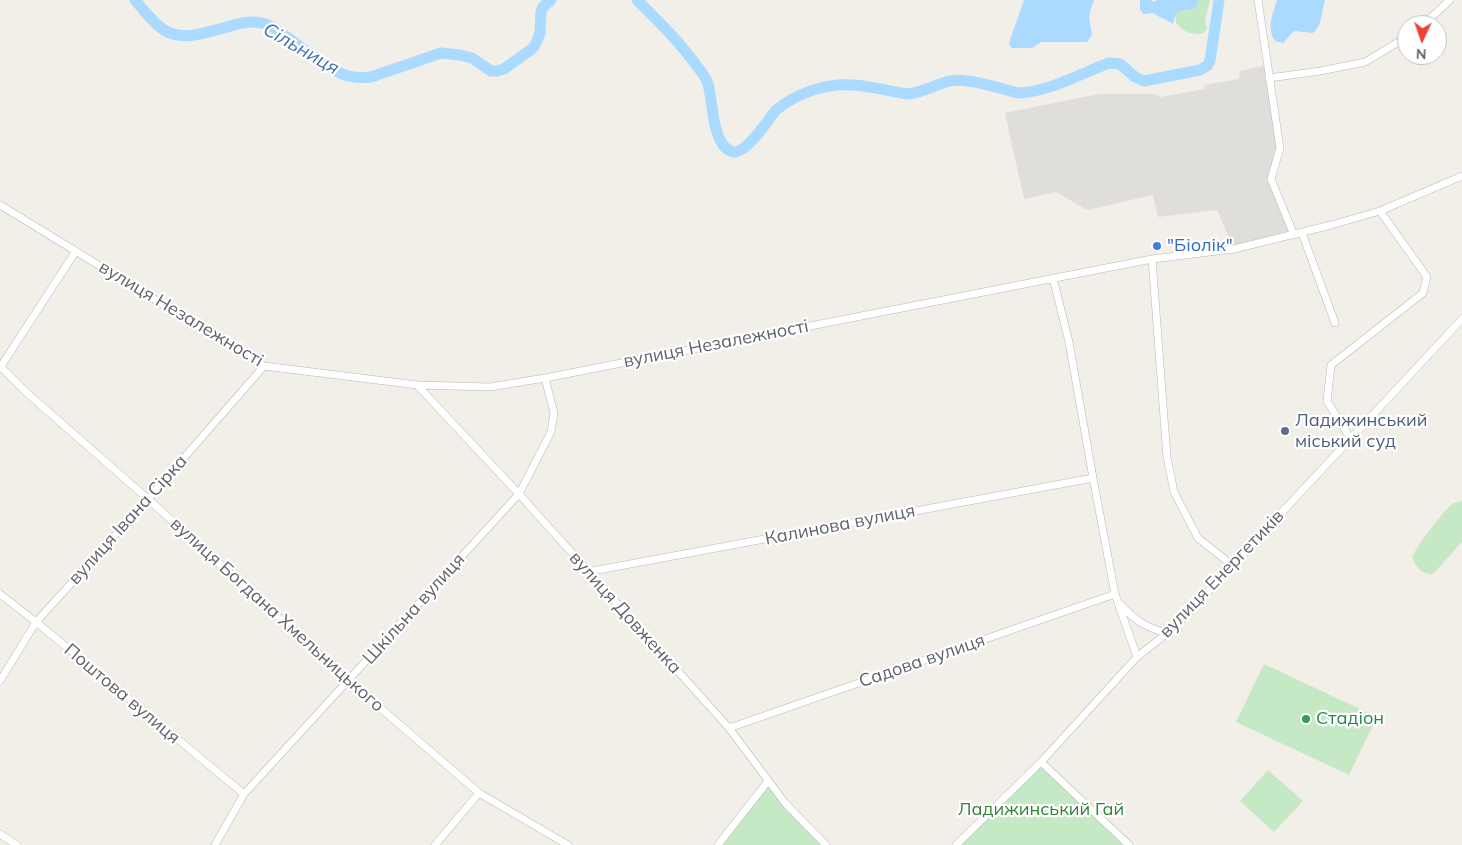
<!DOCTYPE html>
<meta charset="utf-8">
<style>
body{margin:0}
#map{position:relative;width:1462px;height:845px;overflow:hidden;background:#f1efe8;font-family:Mulish,sans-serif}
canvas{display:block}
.north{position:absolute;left:1397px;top:15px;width:50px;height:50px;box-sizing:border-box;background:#fff;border:1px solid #bfc1c3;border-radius:50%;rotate:183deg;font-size:14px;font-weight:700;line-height:20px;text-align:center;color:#5f6368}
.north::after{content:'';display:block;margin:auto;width:18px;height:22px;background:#ea4335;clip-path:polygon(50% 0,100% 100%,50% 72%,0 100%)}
</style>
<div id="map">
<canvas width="1462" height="845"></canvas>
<div class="north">N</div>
</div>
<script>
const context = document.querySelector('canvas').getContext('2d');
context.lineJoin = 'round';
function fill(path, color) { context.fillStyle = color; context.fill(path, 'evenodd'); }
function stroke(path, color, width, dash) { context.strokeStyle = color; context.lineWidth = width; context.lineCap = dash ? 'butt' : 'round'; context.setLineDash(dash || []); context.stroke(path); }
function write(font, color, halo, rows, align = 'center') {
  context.font = font + ' Mulish,sans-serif'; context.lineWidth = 4.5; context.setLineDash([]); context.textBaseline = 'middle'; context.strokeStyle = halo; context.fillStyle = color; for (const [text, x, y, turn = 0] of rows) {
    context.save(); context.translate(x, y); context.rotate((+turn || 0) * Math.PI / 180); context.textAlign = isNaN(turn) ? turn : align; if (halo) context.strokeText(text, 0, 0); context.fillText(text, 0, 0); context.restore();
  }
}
const industrial = new Path2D(`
 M1267,65L1280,148L1271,179L1294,235L1234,249L1217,210L1158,217L1153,195L1087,210L1056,192L1024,199L1005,113L1099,94H1155L1160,97L1205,89L1204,85L1239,79L1240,71Z`);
const green = new Path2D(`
 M1199,0H1210L1205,20L1207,29L1202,34C1191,34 1183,32 1176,23V14L1179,10L1196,8Z
 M1462,501V542L1433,574C1422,575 1416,567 1412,557C1417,546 1444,509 1454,503C1457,502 1459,502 1462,501Z
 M1264,664L1377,717L1349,775L1236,722Z
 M1041,762L1129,845H956Z
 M1268,770L1303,801L1274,832L1240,801Z
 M768,781L826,845H718Z`);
const water = new Path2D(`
 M1024,0H1094L1091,8L1089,17L1092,35L1087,42H1041L1032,48H1012L1009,44L1010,40Z
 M1140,0H1151L1154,2L1157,0H1199L1196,8L1179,11L1176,14L1173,24C1168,20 1157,17 1154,13L1143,14L1140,9Z
 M1277,0H1325C1321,12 1323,24 1313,33L1295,31L1292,33L1283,43L1275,41C1266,28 1273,13 1277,0Z`);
const river = new Path2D(`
 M135,0C144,10 153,23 164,30C183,42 207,32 227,27C237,24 250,20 261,23C271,24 279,32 287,37C302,48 332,72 348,76C356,78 363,78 371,77L441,53L460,55L472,58L491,71H497L504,69L533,48L536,43L540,33L541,12L543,7L551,0
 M637,0C658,21 679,41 696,65C701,71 706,77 708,84C713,101 712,149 734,152C747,153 768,120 776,110C797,93 826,83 853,85C871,86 889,91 907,94C922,93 935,85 949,81C967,77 1000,89 1019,93C1048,92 1082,73 1109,63L1120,64L1135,77L1144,81L1200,70L1207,66L1210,61L1219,0`);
const minor = new Path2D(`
 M1258,0L1280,148L1271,179L1294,235
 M1423,25L1450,0
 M1269,78L1320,71L1365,62L1407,37
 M0,205L264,366L417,385L490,387L545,378L1152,259L1234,249L1331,225L1380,211L1462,176
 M1302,233L1335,323
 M1152,259L1167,457L1174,492L1198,538L1232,565
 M1053,278L1069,342L1093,478L1115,594L1137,657
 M0,366L27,393L148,499L349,681L479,793L568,845
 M1,366L76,251
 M417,385L519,494L729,728L785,803L826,845
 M1350,438L1327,401L1331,365L1423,293L1427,277L1380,211
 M587,572L1093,478
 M0,594L36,622L244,794
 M1121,605C1137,622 1144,626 1166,633
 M0,681L36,622L148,499L264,366
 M729,728L1115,594
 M1041,762L1129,845
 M0,834L17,845
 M215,845L244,794L519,494L551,432L554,413L545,378
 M435,845L479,793
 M718,845L768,781
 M956,845L1041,762L1137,657L1175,627L1462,319`);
const markers = [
 [1157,246,5,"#3f7fe0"],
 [1285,431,5,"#5c6f8a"],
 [1306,719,5,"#2e9e5b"]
];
const shopNames = [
 ["\"Біолік\"",1167,246]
];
const streetNames = [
 ["вулиця Незалежності",181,314,31],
 ["вулиця Незалежності",716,344,-11],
 ["вулиця Івана Сірка",128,520,-48],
 ["Калинова вулиця",840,525,-11],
 ["вулиця Енергетиків",1222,574,-46],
 ["Шкільна вулиця",414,609,-48],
 ["вулиця Довженка",625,613,48],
 ["вулиця Богдана Хмельницького",277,615,42],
 ["Садова вулиця",922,661,-19],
 ["Поштова вулиця",122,694,40]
];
const serviceNames = [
 ["Ладижинський",1295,421],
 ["міський суд",1295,442]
];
const leisureNames = [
 ["Стадіон",1316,719]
];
const parkNames = [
 ["Ладижинський Гай",1041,810]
];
const waterNames = [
 ["Сільниця",301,49,30]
];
fill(industrial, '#e0deda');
fill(green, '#c5e8c5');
fill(water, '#aadaff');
stroke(river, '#aadaff', 11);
stroke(minor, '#b5b8bc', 8);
stroke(minor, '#fff', 7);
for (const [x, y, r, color] of markers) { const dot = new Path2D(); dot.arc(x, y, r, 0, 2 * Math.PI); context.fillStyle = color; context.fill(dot); stroke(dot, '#fff', 2); }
write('18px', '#366cbe', '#fff', shopNames, 'left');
write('18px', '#5f6368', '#fff', streetNames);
write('18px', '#4e5e75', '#fff', serviceNames, 'left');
write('18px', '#27864d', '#fff', leisureNames, 'left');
write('18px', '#348238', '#fff', parkNames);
write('italic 19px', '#4174aa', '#fff', waterNames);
</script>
